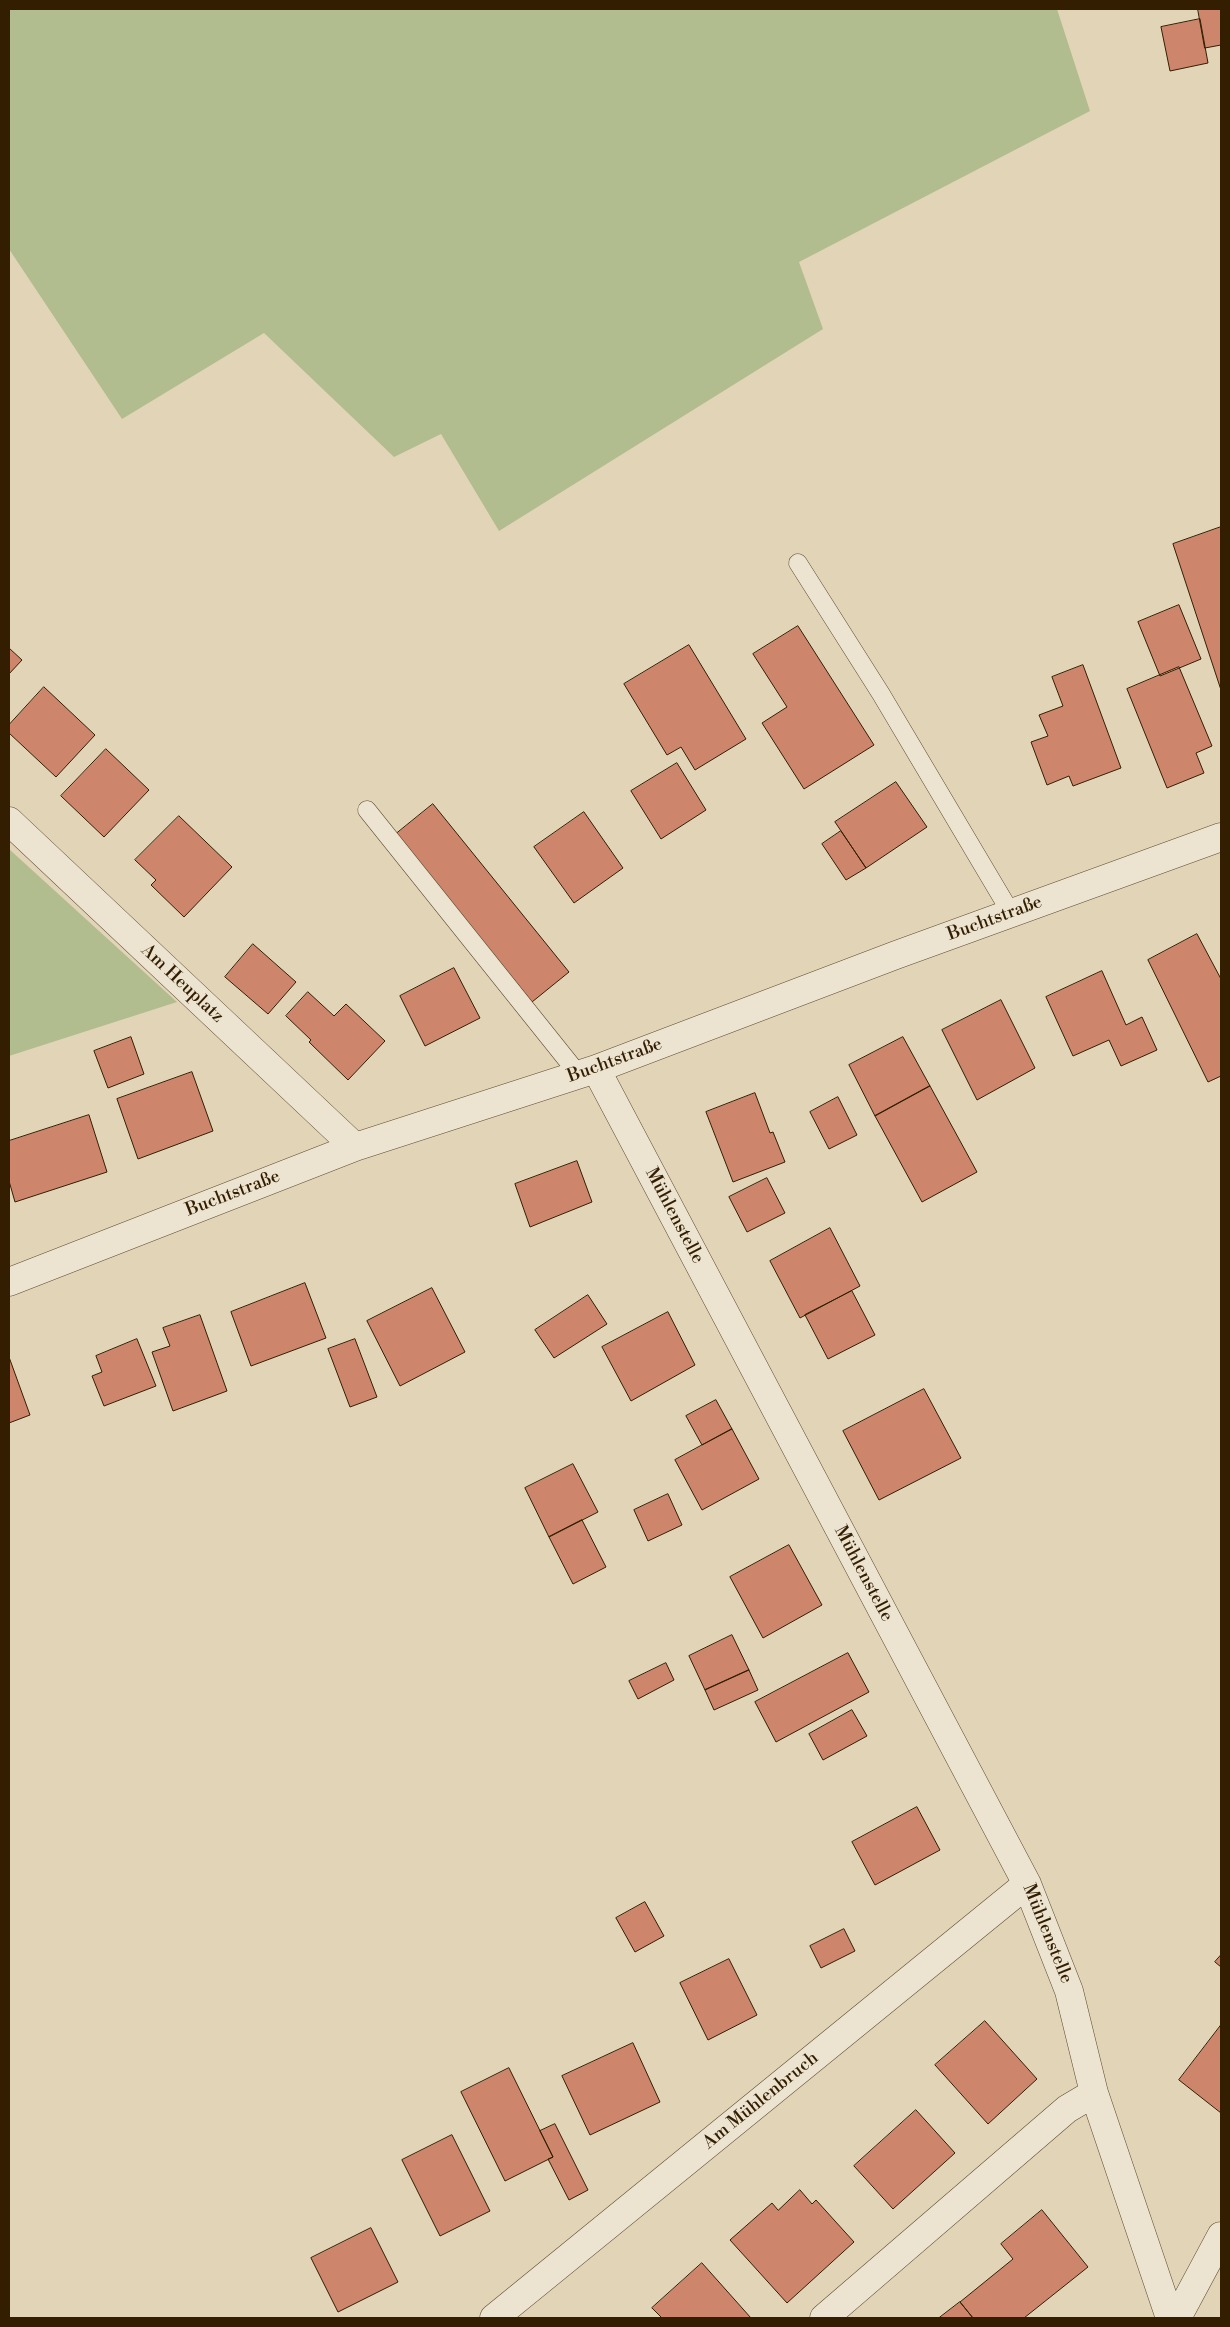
<!DOCTYPE html>
<meta charset="utf-8">
<style>
body{margin:0}
#map{position:relative;width:1230px;height:2327px;overflow:hidden;background:#e2d4b7;font-family:"Libre Bodoni",serif}
canvas{display:block}
.frame{position:absolute;inset:0;border:10px solid #331e02;pointer-events:none}
</style>
<div id="map">
<canvas width="1230" height="2327"></canvas>
<div class="frame"></div>
</div>
<script>
const context = document.querySelector('canvas').getContext('2d');
context.lineJoin = 'round';
function fill(path, color) { context.fillStyle = color; context.fill(path, 'evenodd'); }
function stroke(path, color, width, dash) { context.strokeStyle = color; context.lineWidth = width; context.lineCap = dash ? 'butt' : 'round'; context.setLineDash(dash || []); context.stroke(path); }
function write(font, color, halo, rows, align = 'center') {
  context.font = font + ' "Libre Bodoni",serif'; context.lineWidth = 5; context.setLineDash([]); context.textBaseline = 'middle'; context.strokeStyle = halo; context.fillStyle = color; for (const [text, x, y, turn = 0] of rows) {
    context.save(); context.translate(x, y); context.rotate((+turn || 0) * Math.PI / 180); context.textAlign = isNaN(turn) ? turn : align; if (halo) context.strokeText(text, 0, 0); context.fillText(text, 0, 0); context.restore();
  }
}
const green = new Path2D(`
 M9,9H1057L1090,111L799,262L823,329L499,531L441,434L394,457L264,333L122,419L9,249Z
 M9,849L177,1002L9,1056Z`);
const building = new Path2D(`
 M1198,9H1221V45L1205,48Z
 M1200,19L1208,63L1170,71L1161,27Z
 M1221,527V690L1173,544Z
 M1179,605L1201,659L1160,676L1138,622Z
 M798,626L874,745L804,789L762,723L787,707L753,654Z
 M689,645L746,739L695,770L681,747L667,755L624,684Z
 M9,648L22,660L9,674Z
 M1083,665L1121,768L1073,786L1069,776L1047,785L1031,742L1048,736L1039,715L1063,706L1052,677Z
 M1179,667L1212,746L1196,753L1204,773L1167,788L1127,689Z
 M44,687L95,735L56,777L9,733V725Z
 M106,749L149,790L104,837L61,796Z
 M677,763L706,810L661,839L631,791Z
 M896,782L927,827L866,868L835,822Z
 M433,804L569,972L532,1002L396,834Z
 M584,812L623,868L574,903L534,847Z
 M179,816L232,867L184,917L151,885L156,880L135,860Z
 M841,831L866,868L846,880L822,844Z
 M1197,934L1221,979V1076L1208,1082L1148,960Z
 M253,944L296,982L268,1014L225,977Z
 M454,968L480,1018L425,1046L400,996Z
 M1102,971L1126,1025L1142,1017L1157,1050L1121,1066L1109,1040L1073,1056L1046,997Z
 M308,992L334,1016L346,1004L385,1041L348,1080L309,1042L311,1040L286,1016Z
 M1001,1000L1035,1068L977,1100L942,1030Z
 M131,1037L144,1074L108,1088L94,1051Z
 M903,1037L930,1086L875,1116L849,1065Z
 M192,1072L213,1131L138,1159L117,1099Z
 M930,1086L977,1172L922,1202L875,1116Z
 M755,1093L770,1133L773,1132L785,1162L733,1182L706,1112Z
 M838,1097L857,1135L829,1149L810,1112Z
 M89,1115L107,1172L15,1202L9,1181V1141Z
 M577,1161L592,1202L530,1227L515,1184Z
 M767,1178L785,1213L747,1232L729,1197Z
 M830,1228L860,1286L800,1318L770,1261Z
 M305,1283L326,1338L251,1366L231,1312Z
 M432,1288L465,1352L400,1386L367,1321Z
 M852,1291L875,1335L828,1359L805,1315Z
 M588,1295L607,1324L554,1358L535,1330Z
 M668,1312L695,1365L631,1401L602,1347Z
 M200,1315L227,1391L173,1411L152,1352L170,1346L163,1328Z
 M137,1339L156,1386L104,1406L92,1376L102,1372L96,1356Z
 M355,1339L377,1397L350,1407L328,1349Z
 M9,1357L30,1415L9,1423Z
 M924,1389L961,1458L879,1500L843,1431Z
 M716,1400L732,1429L702,1445L686,1416Z
 M732,1429L759,1479L702,1510L675,1460Z
 M573,1464L598,1512L549,1537L525,1488Z
 M668,1494L682,1525L648,1541L634,1510Z
 M582,1520L606,1567L573,1584L549,1537Z
 M789,1545L822,1605L763,1638L730,1577Z
 M732,1635L749,1670L705,1690L689,1656Z
 M848,1653L869,1692L776,1742L755,1702Z
 M666,1663L674,1680L638,1699L629,1681Z
 M749,1670L758,1690L714,1710L705,1690Z
 M852,1710L867,1736L823,1760L809,1734Z
 M917,1807L940,1850L875,1885L852,1842Z
 M645,1902L664,1936L635,1952L616,1918Z
 M844,1929L855,1951L821,1968L810,1946Z
 M1221,1955V1967L1215,1962Z
 M729,1959L757,2015L708,2040L680,1983Z
 M985,2021L1037,2079L988,2124L935,2065Z
 M1221,2025V2113L1179,2080Z
 M633,2043L660,2102L590,2135L562,2076Z
 M509,2068L553,2157L505,2181L461,2092Z
 M916,2110L955,2153L893,2209L854,2166Z
 M555,2124L588,2190L569,2200L548,2159L553,2157L540,2131Z
 M452,2135L490,2211L440,2236L402,2160Z
 M800,2190L812,2204L816,2200L854,2242L787,2303L730,2240L772,2203L778,2210Z
 M1042,2210L1088,2267L1024,2318H973L960,2302L1013,2259L1001,2244Z
 M371,2228L398,2282L338,2312L311,2258Z
 M702,2263L751,2318H662L652,2308Z
 M960,2302L973,2318H939Z`);
const service = new Path2D(`
 M798,563L881,694L1011,913
 M367,810L579,1075`);
const minor = new Path2D(`
 M9,821L355,1147
 M596,1069L1027,1884L1069,1991L1094,2093L1170,2318
 M9,1282L355,1147L596,1069L896,955L1221,837
 M494,2318L1027,1884
 M824,2318L1067,2109L1094,2093
 M1177,2318L1221,2236`);
const streetNames = [
 ["Buchtstraße",995,919,-20],
 ["Am Heuplatz",182,984,43],
 ["Buchtstraße",615,1061,-20],
 ["Buchtstraße",233,1194,-21],
 ["Mühlenstelle",674,1216,62],
 ["Mühlenstelle",863,1574,62],
 ["Mühlenstelle",1047,1934,68],
 ["Am Mühlenbruch",761,2101,-39]
];
fill(green, '#b2bd8f');
fill(building, '#cd856c');
stroke(building, '#331e02', 1);
stroke(service, '#5f4c2f', 19);
stroke(minor, '#5f4c2f', 29);
stroke(service, '#ece3d0', 18);
stroke(minor, '#ece3d0', 28);
write('18px', '#331e02', '#ece3d0', streetNames);
</script>
